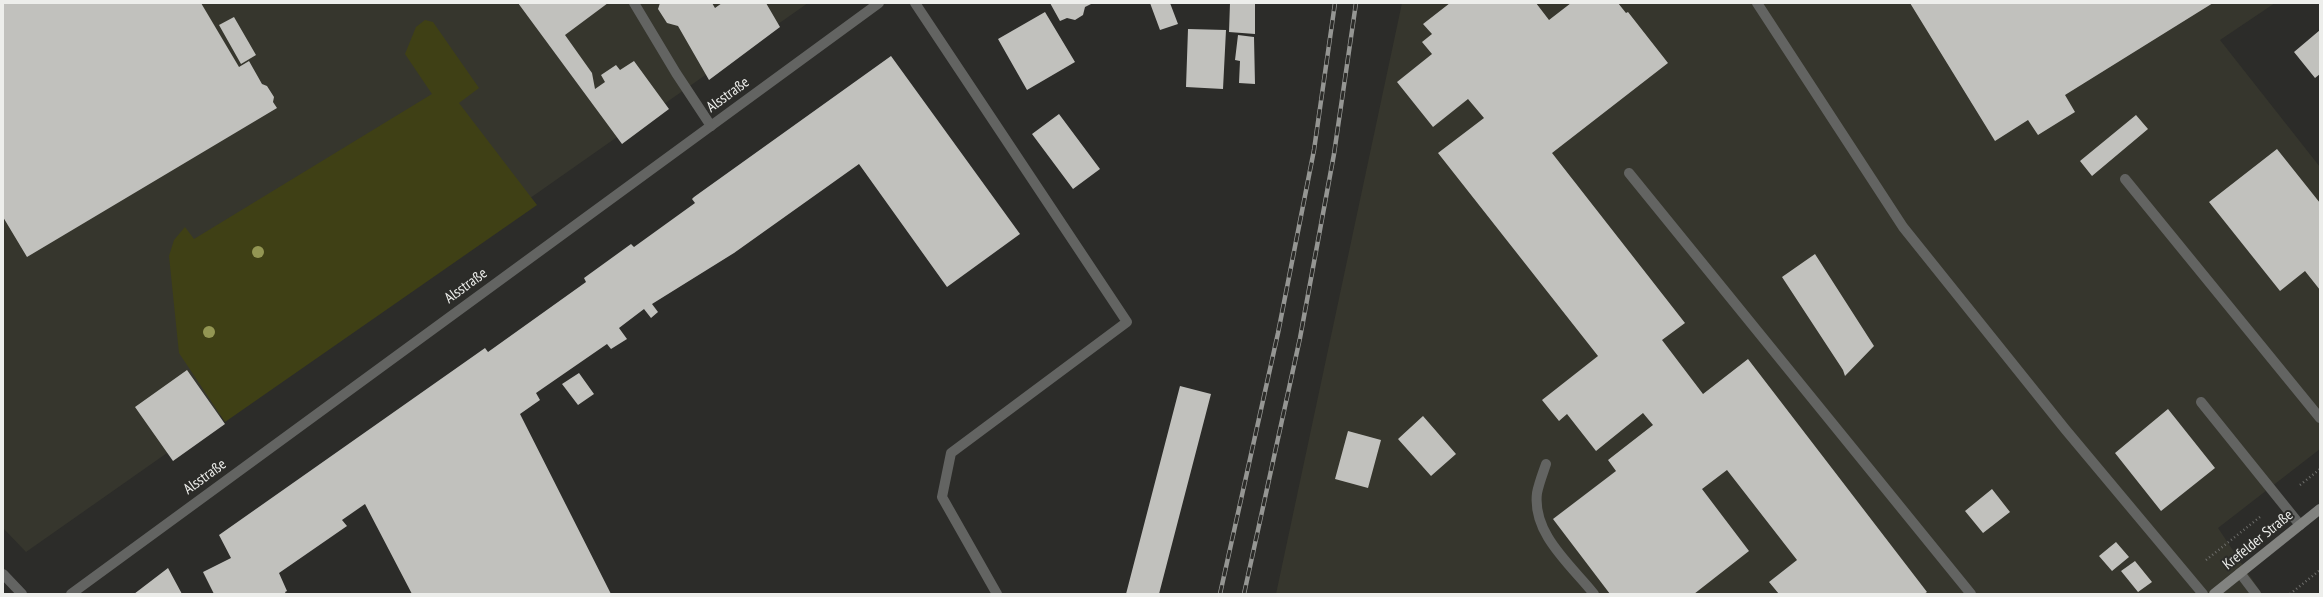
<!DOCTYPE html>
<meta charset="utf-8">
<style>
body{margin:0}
#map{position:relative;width:2323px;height:597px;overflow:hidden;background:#2c2c29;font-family:"PT Sans Narrow",sans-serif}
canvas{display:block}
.frame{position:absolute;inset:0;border:4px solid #edeeeb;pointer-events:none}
</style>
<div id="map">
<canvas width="2323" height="597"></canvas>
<div class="frame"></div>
</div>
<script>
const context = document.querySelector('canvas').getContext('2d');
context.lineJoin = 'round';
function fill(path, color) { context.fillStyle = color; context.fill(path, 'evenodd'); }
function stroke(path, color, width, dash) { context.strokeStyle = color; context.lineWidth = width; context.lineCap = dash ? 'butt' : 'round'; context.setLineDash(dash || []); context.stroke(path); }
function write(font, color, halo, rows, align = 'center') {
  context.font = font + ' "PT Sans Narrow",sans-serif'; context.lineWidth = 4; context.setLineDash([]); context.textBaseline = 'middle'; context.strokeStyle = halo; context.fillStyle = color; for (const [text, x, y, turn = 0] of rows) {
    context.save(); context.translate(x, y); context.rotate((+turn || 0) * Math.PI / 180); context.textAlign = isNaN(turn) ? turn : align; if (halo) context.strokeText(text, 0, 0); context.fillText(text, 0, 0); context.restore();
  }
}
const built = new Path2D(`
 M3,3H808L26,552L3,528Z
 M1402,3H2275L2220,40L2320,167V449L2218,528L2262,594H1276Z`);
const green = new Path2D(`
 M425,20L433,22L479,88L459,103L537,205L225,422L179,353L169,256L174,240L185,227L194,239L432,94L405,54L416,27Z`);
const building = new Path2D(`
 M3,3H201L239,67L249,61L262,84L267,86L274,97L273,102L277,108L27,257L3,217Z
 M518,3H608L565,35L592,73L595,89L605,82L601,75L616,65L620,70L634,61L669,109L622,144Z
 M660,3H712L715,8L722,3H766L780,27L709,80L678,26L667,23L658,9Z
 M1050,3H1093L1085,7L1083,15L1075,20L1067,18L1060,21Z
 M1150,3H1170L1178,24L1160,30Z
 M1230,3H1255V34L1229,32Z
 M1450,3H1536L1549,20L1571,3H1618L1626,13L1628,12L1668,63L1552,153L1685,323L1662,340L1703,394L1748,359L1927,592L1924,594H1779L1769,582L1797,560L1727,470L1702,489L1749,551L1694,594H1610L1553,519L1616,471L1608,460L1653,425L1643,413L1596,451L1567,414L1559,421L1542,400L1598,356L1438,153L1484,118L1468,99L1433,127L1397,82L1432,54L1422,42L1432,34L1423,24Z
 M1910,3H2213L2065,95L2075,112L2038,135L2028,120L1995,141Z
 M1045,12L1075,62L1027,90L998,39Z
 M234,17L256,55L241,64L219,25Z
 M1188,29L1226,30L1223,89L1186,87Z
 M2320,30V74L2315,78L2294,52Z
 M1238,35L1254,37L1255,84L1239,83L1240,61L1235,60Z
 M891,56L1020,234L947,287L859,164L734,253L652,304L658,312L651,318L644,309L619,328L627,339L611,349L607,344L536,393L540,400L520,414L611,594H412L365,504L342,520L347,526L279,573L287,591L285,592L286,594H214L203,572L231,558L219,535L485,348L488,352L586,282L584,278L631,244L634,247L695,203L692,199L694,197Z
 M1059,114L1100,169L1073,189L1032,134Z
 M2136,115L2148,129L2092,176L2080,161Z
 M2277,149L2320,203V290L2305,271L2280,291L2209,202Z
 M1815,254L1874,346L1845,376L1843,370L1782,277Z
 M187,370L225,424L173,461L135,407Z
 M579,373L594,394L578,405L562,384Z
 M1180,386L1211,394L1159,594H1126Z
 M2168,409L2215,468L2161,511L2115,453Z
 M1423,416L1456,454L1431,476L1398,439Z
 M1348,431L1381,440L1368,488L1335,479Z
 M1992,489L2010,512L1983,533L1965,511Z
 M2116,542L2129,557L2112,571L2099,556Z
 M2135,561L2152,582L2138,592L2121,571Z
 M168,568L182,594H134Z`);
const path = new Path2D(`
 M2300,485L2320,469
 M2206,560L2260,517
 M2290,594L2320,570`);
const service = new Path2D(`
 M634,3L676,73L711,126
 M915,3L1127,322L951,453L942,497L997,594
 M1757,3L1903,227L2065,429L2203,594
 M1629,173L1971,594
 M2125,179L2320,418
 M2201,402L2300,525
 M1546,464C1543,473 1539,483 1537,493C1532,534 1571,565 1594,594
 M2240,573L2256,594`);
const minor = new Path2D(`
 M3,574L22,594`);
const tertiary = new Path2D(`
 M71,594L879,3`);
const secondary = new Path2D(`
 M2214,594L2320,509`);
const rail = new Path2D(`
 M1220,594L1278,333L1314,150L1335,3
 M1244,594L1300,338L1334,154L1356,3`);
const trees = [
 [258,252],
 [209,332]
];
const streetNames = [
 ["Alsstraße",728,95,-36],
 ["Alsstraße",466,286,-36],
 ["Alsstraße",205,477,-36],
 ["Krefelder Straße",2258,540,-39]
];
fill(built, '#36362d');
fill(green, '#3f4015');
fill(building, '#c1c1bd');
stroke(path, '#70706d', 2.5, [1, 3]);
stroke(service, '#636462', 10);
stroke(minor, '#636462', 10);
stroke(tertiary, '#636462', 10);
stroke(secondary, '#828380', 10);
stroke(rail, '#959693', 4.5);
stroke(rail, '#2c2c29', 3, [9]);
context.fillStyle = '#939653';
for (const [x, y] of trees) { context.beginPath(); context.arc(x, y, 6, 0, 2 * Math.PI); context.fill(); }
write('15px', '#edeeeb', '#2c2c29', streetNames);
</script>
